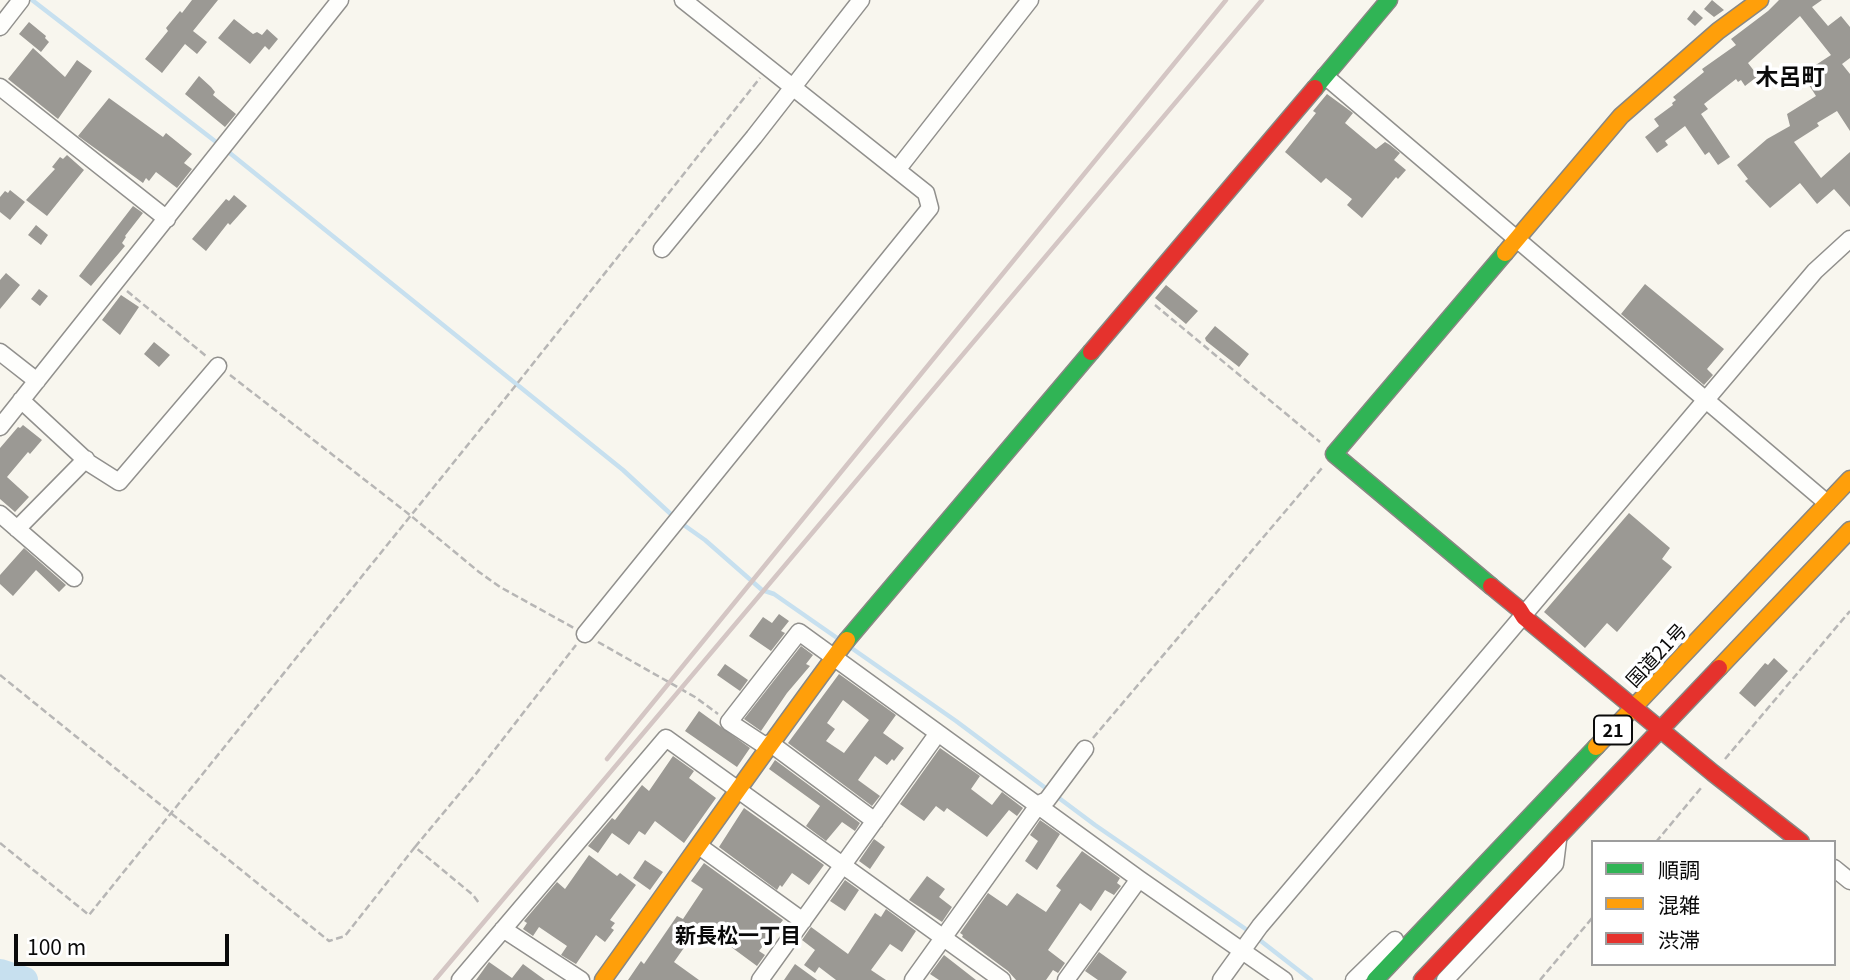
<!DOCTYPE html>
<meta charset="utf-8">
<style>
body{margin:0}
#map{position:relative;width:1850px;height:980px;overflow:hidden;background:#f8f6ee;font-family:Georgia,"Noto Sans JP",serif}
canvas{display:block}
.legend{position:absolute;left:1591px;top:840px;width:245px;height:126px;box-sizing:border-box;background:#fff;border:2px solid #9d9d9d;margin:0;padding:9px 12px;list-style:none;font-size:21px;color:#0a0a0a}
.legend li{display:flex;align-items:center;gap:14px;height:35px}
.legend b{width:35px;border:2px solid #9d9d9d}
.scale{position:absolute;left:14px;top:934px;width:215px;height:32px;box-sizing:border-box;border:4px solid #0a0a0a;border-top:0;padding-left:9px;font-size:21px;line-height:24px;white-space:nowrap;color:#0a0a0a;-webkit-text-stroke:5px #fff;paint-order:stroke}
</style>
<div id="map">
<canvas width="1850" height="980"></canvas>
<ul class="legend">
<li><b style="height:9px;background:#30b455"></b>順調</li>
<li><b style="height:9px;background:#ff9f0a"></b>混雑</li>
<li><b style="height:9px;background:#e5322d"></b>渋滞</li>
</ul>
<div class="scale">100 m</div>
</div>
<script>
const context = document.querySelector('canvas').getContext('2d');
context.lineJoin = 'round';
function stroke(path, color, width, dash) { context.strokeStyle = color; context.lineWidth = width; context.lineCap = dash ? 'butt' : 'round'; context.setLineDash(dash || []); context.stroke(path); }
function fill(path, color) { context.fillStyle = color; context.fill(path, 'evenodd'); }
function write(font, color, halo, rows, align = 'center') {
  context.font = font + ' Georgia,"Noto Sans JP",serif'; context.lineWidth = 7; context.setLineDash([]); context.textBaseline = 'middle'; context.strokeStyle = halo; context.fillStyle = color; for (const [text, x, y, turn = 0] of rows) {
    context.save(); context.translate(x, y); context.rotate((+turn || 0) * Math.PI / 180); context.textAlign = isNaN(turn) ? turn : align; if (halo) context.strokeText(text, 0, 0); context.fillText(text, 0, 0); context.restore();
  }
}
const stream = new Path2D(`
 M32,0L220,145
 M226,150L623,470L674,517
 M681,523L705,540L762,590L774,594L840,640
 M850,647L956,721L1095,825L1250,932
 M1257,938L1311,980`);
const river = new Path2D(`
 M0,972L25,980`);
const building = new Path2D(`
 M192,0H218L193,31L207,42L197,54L185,44L162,73L145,59L168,31L166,28L180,11L182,13Z
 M1712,0L1724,10L1714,17L1704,9Z
 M1779,0H1822L1812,7L1828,26L1841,16L1850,27V58L1842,64L1850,74V131L1837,111L1817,123L1819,126L1794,142L1821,178L1850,152V207L1834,189L1817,204L1800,183L1770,208L1745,181L1748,179L1737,165L1767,139L1790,126L1787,114L1816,96L1802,74L1831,55L1800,16L1748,63L1758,76L1745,86L1741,80L1738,82L1736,79L1704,104L1708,109L1701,114L1730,157L1718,165L1709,152L1705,155L1685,126L1665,141L1668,145L1657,153L1645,137L1659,126L1654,119L1673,105L1672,103L1676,100L1673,97L1704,72L1702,69L1736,45L1731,39L1768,11Z
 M1694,10L1703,18L1695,26L1687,19Z
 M234,19L253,34L257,32L262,35L267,29L278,39L269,50L265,46L250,64L218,38Z
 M29,22L46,36L45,38L49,42L41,52L19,34Z
 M33,48L65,77L77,60L92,71L58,119L8,79Z
 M199,76L211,87L215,92L213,95L236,114L225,127L185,94Z
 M1327,94L1353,113L1345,123L1376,149L1385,142L1390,145L1400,153L1394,160L1406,170L1398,179L1396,177L1362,218L1347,205L1352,199L1326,178L1321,183L1285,152L1316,113L1313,111Z
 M109,98L163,137L166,133L192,154L184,163L192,169L177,188L156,172L149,181L146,178L143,183L78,136Z
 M67,155L84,170L47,216L26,200L55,169L52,167L60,157L63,159Z
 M10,190L25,202L10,220L0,212V197L5,191L8,193Z
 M234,195L247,206L230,225L228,223L206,251L192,239L226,199L229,201Z
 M133,206L143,213L125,236L126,237L122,243L125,246L91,286L79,276Z
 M36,225L48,235L41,245L28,235Z
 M6,273L20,285L0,309V280Z
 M1645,284L1724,349L1707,369L1713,375L1704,385L1621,314Z
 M1166,285L1198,311L1186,324L1155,298Z
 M39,289L48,296L40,306L31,299Z
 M121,295L139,307L120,335L102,320Z
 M1215,326L1249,354L1239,367L1206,341L1205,338Z
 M154,342L170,355L159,367L144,354Z
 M23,425L42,440L30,454L28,452L7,477L29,497L15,512L0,499V448L18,427L20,428Z
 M1629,513L1670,548L1662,559L1672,567L1617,632L1607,623L1585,648L1544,612Z
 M24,548L66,585L59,592L36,570L13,596L0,584V575Z
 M779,614L789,621L781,631L785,633L771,651L749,636L763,617L772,623Z
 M801,646L813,655L806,664L810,666L787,693L761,731L744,719Z
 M1774,658L1788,671L1755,707L1739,693L1765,663L1768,665Z
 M725,664L748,680L740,691L717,675Z
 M839,674L896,715L883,733L904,748L894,761L892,759L887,765L875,756L858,780L880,796L872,806L788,743ZM843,700L869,720L844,753L826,741L835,729L827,723Z
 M699,711L750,748L737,767L685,731Z
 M940,748L980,776L971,789L992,805L1002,792L1023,808L1017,816L1009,810L987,837L947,808L944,812L936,806L924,821L900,804Z
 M673,756L694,771L689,778L716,798L684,843L655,821L645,835L639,831L629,845L612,833L598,853L588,846L612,818L615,820L642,785L649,791Z
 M775,760L860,823L855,831L842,822L826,841L806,826L820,806L769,769Z
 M744,808L824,865L809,885L792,873L782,887L780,885L777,890L719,847Z
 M1040,820L1060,834L1037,870L1025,861L1038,841L1030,835Z
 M874,839L885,847L870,869L859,861Z
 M1082,851L1120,878L1117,883L1121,886L1114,895L1105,890L1091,911L1080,903L1048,950L1065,963L1058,973L1053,970L1046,980H1016L1008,971L962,937L963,935L960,933L988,893L1007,906L1017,893L1046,912L1061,890L1056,886Z
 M589,855L617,876L620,873L636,885L610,920L615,923L611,928L614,930L605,942L596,935L576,964L561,955L567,946L539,927L533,936L523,929L527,923L524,921L557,882L565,889Z
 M645,860L663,872L650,890L633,878Z
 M704,863L783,920L759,951L765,955L757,966L723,941L724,939L700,925L674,962L699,980H628L641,961L644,964L677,916L683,919L703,889L691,881Z
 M927,876L945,889L939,897L952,907L942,922L909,900Z
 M845,880L859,890L845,911L830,901Z
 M886,909L916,931L902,952L890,944L871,970L886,980H836L819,967L815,973L804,965L815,950L802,940L811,927L848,954L875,913L881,917Z
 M1099,952L1127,972L1121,980H1098L1085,971Z
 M944,955L976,980H939L930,974Z
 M489,962L512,978L523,964L545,980H476Z
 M795,964L817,980H784Z`);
const path = new Path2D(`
 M127,291L206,356
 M1155,305L1320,442
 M230,375L410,515L479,572L500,587L574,628
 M598,642L695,697L718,714
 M0,675L329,941L345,936L415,847L473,895L479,903
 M1093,738L1322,468
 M1725,759L1850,611
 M1656,842L1701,788
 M0,843L89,915L512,390L760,78
 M415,847L475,775L576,645
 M1540,980L1593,917`);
const street = new Path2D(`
 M0,27L21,0
 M1325,76L1827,503
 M0,87L167,219
 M897,170L1030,0
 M662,249L754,137L861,0
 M0,352L37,381
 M21,400L89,463L119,482L218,366
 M0,427L340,0
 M0,514L74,578
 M17,529L86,459
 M585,634L930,208L926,193L683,0
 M770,743L875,821
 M767,747L729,722L799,632L1139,879L1284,980
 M699,846L803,921
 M1834,868L1850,881
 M503,929L581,980
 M460,980L666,738L1002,980
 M760,980L938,733
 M913,980L1039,804L1047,800L1085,749
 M1066,980L1139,879
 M1221,980L1260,926L1815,271L1850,239
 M1354,980L1395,940
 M1445,980L1555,864L1558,840`);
const fast = new Path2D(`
 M1315,88L1389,0
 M1491,586L1334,454L1505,253
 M847,640L1091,352
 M1375,980L1596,747`);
const slow = new Path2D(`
 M1505,253L1621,116L1718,31L1760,0
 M1719,668L1850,530
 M1596,747L1850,479
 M603,980C684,867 763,752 847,640`);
const jam = new Path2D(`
 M1091,352L1315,88
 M1491,586L1519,609L1524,617L1713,773L1801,842
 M1422,980L1719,668`);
const rail = new Path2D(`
 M607,759L1226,0
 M435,980L1262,0`);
const shields = [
 [1613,730,38]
];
const shieldNames = [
 ["21",1613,730]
];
const streetNames = [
 ["国道21号",1656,655,-47]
];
const neighbourhoodNames = [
 ["新長松一丁目",738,935]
];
const quarterNames = [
 ["木呂町",1790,76]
];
stroke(stream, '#c7e0ef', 4.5);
stroke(river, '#c7e0ef', 26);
fill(building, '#9b9994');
stroke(street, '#91908d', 19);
stroke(fast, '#888783', 19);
stroke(slow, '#888783', 19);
stroke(jam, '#888783', 19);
stroke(path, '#b7b6b5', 2.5, [7, 3.5]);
stroke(street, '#fefefc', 16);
stroke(fast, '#30b455', 16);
stroke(slow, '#ff9f0a', 16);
stroke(jam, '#e5322d', 16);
stroke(rail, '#d4c6c4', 4.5);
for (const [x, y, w] of shields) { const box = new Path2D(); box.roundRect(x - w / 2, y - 14.5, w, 29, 5); context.fillStyle = '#fff'; context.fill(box); stroke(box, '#0a0a0a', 2); }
write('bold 18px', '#0a0a0a', null, shieldNames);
write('19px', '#0a0a0a', '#fff', streetNames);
write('bold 21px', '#0a0a0a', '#fff', neighbourhoodNames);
write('bold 23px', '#0a0a0a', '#fff', quarterNames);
</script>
